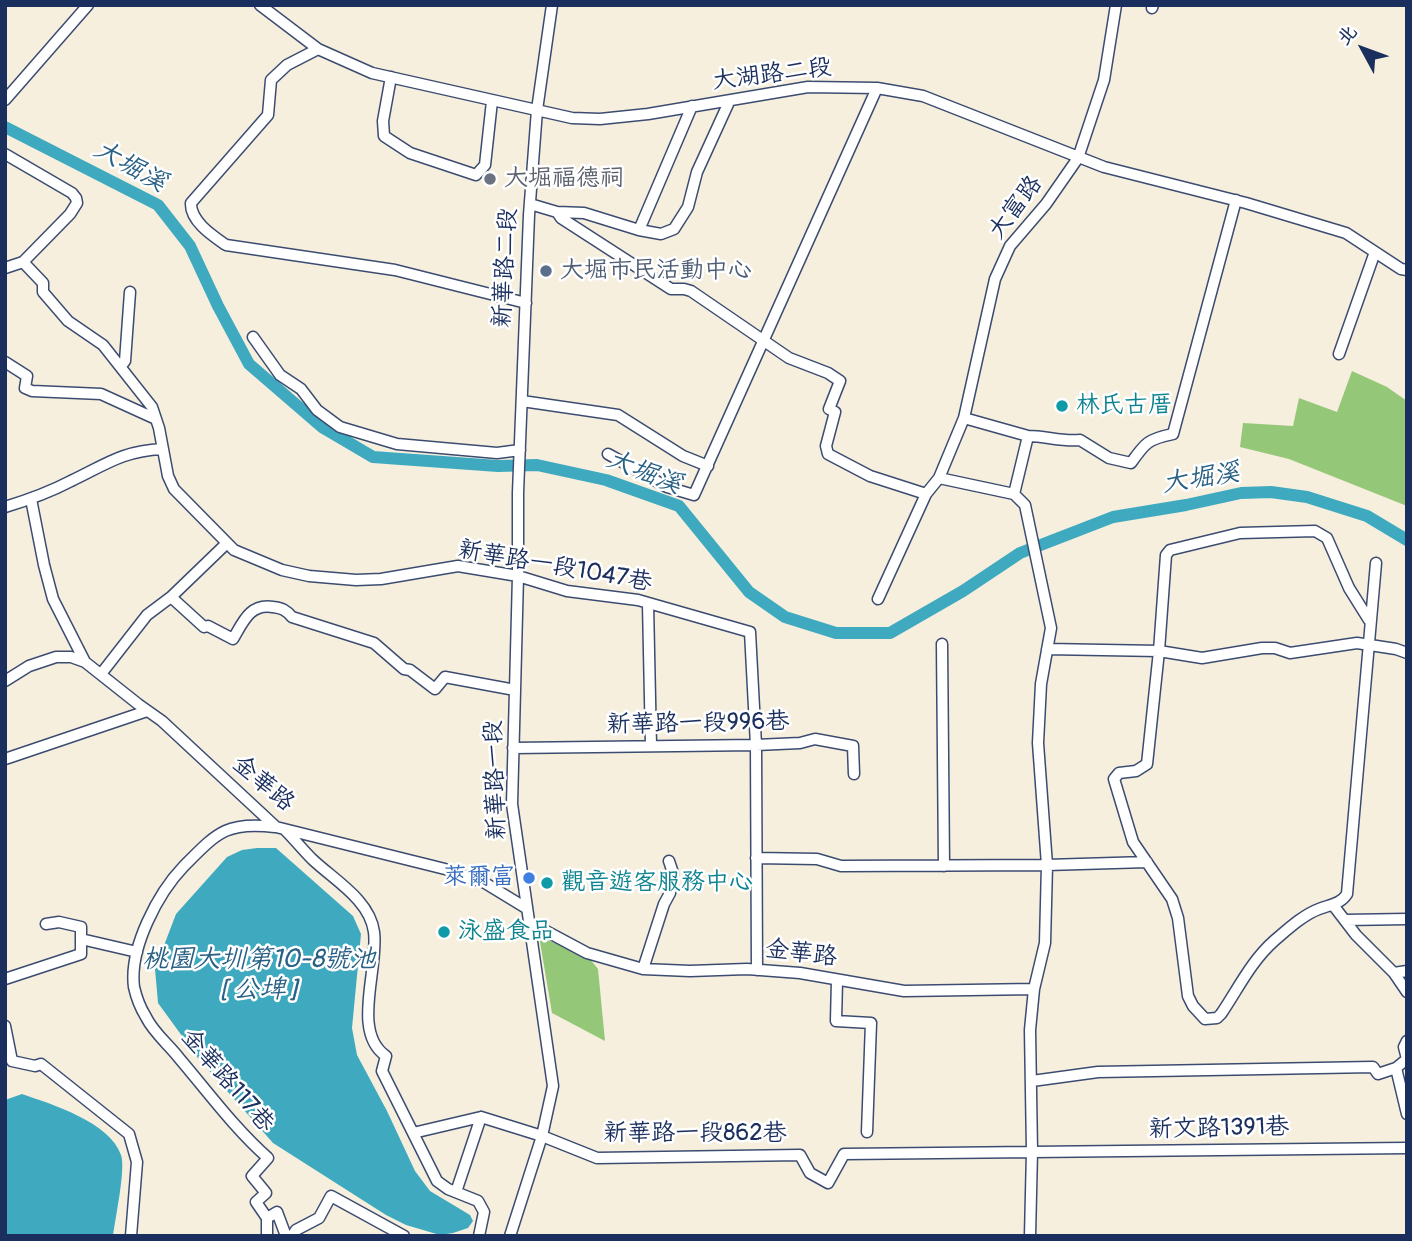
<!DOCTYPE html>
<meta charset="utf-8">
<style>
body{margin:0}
#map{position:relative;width:1412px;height:1241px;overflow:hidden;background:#f6efde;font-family:Pangolin,"LXGW WenKai TC",sans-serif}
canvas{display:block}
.frame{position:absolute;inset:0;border:7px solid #1b2f5e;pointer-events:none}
.north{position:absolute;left:1328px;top:14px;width:70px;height:70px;-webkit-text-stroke:5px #fff;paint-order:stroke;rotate:311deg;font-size:19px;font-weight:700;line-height:28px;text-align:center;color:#1b2f5e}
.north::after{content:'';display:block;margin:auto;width:24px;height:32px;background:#1b2f5e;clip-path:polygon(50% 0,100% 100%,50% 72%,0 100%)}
</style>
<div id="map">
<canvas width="1412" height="1241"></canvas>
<div class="frame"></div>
<div class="north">北</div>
</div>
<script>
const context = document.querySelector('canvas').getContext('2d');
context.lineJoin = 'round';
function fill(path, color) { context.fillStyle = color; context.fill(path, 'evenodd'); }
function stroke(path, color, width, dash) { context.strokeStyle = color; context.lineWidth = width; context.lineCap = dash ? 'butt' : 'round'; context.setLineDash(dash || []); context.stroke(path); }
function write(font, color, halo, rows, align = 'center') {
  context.font = font + ' Pangolin,"LXGW WenKai TC",sans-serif'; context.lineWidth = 5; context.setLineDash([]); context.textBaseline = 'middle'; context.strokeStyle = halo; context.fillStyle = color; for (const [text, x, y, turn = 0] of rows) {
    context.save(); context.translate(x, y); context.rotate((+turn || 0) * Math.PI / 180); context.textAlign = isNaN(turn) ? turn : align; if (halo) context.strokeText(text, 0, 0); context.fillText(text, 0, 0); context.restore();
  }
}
const green = new Path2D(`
 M1352,371L1387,387L1407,401V506L1289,459L1240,447L1243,423L1293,426L1299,398L1337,412Z
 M539,936L590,959L598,969L605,1041L552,1013Z`);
const water = new Path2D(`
 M257,848H276L353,916L361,934L352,1028L357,1055L387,1111L415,1171L430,1191L470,1215L473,1221L468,1228L453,1233L440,1235L406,1225L386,1215L273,1143L198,1058L158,1003L155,969L176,914L227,857L242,850Z
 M22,1094C51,1104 110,1122 121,1155C126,1169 115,1219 113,1236H5V1100Z`);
const river = new Path2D(`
 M5,127L158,205L190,246L218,306L249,364L322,427L373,457L498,466L537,465L606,480L679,506L749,592L785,617L836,633H890L963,591L1020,553L1113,517L1186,505L1241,493L1271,492L1307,497L1367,516L1407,540`);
const minor = new Path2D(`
 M260,5L318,49L372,73L572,118L600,119L648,114L808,87L877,88L923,96L1104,167L1246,203L1346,233L1401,269L1407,270
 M1152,8L1153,5
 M318,49L287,65L271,80L268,115L191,203C190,221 213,236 226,245L395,270L526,303
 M391,77L383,121L384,136L410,153L476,175L485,165L492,101
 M5,100L88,5
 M5,154L72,193L76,198L77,203L70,214L23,262L5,268
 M530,204L557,212L584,213L639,230L661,234L674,229L688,207L697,172L729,102
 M557,212L561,218L671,289H684L691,291L789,358L828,373L840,381L829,409L835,412L826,446L828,454L870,476L926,494
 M639,230L692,106
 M23,262L43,283V292L68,321L103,345L152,407L159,428L168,476L174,489L234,550L282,570L309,576L356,580L381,579L458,566L518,576L567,591L638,600L750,632L756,745L757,970
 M253,337L280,375L301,389L317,410L340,427L397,444L497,453L520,450
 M1339,354L1375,252
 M5,362L27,376L25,388L32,391L101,394L156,419
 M121,366L125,361L130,292
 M522,401L618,415L683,456L708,466
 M964,418L1028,436L1014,494
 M1028,436C1046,436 1062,442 1080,440L1109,458L1131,463C1145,443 1148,439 1173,434L1236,200
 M608,454L667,487L694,495L877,88
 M939,478L964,418L995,279L1010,246L1046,204L1078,158L1104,80L1116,5
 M31,499L44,565L53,599L85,662
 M5,507C28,500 50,492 71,481C105,465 122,451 162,449
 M171,597L204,627L208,626L233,639C243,622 250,603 273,607C282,608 286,610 292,617L374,643L404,669L410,670L435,689L445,677L515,690
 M878,599L926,494L939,478L1014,494L1025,505L1051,628L1041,684L1038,743L1047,865L1045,943L1034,989L1030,1030L1032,1151L1030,1236
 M648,604L651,746
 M1369,620L1349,588L1327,538L1315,531L1240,533L1170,550L1166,555L1159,651L1147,764L1136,771L1119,773L1114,779L1133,842L1172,899L1178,918L1188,996L1193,1006L1205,1019L1217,1018L1221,1014C1238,989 1251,961 1275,940C1288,929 1303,915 1319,909C1329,905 1341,904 1347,894L1376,563
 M942,644L944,866
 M1047,649L1159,651L1202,658L1262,648H1275L1290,653L1357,643L1396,649L1407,653
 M101,674L147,615L171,597L226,544
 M5,681L29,666L56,657H71L85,662L138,704L162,721L276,827L449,870L485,883L526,908
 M513,748L756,745L800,743L815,739L853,746L854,774
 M5,759L147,711
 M286,831C295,840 303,850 312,859C334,880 370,900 374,932C379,969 351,1032 386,1056L382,1071L437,1181L448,1189L478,1201L484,1212L479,1236
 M756,858L817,859L841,866L1047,865L1147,862
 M1333,905L1356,935L1394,973
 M1345,920L1407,919
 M529,922L587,953L643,969L690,971L747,969L800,973L904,991L1034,989
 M81,939L137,952
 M643,969L664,904L670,893L673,873L669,861
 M1407,971L1394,973L1407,992
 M5,979L81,954V927L59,922L46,924
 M837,980L836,1021L871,1023L867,1132
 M5,1026L12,1061L35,1066L41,1064L129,1134L137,1162L131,1236
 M1407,1041L1404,1047L1407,1059L1396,1068L1407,1114
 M1032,1081L1098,1072L1373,1067L1378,1074L1396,1068
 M413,1133L481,1117L542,1136L597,1158L800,1155L810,1173L828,1183L844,1154L1407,1148
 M456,1192L481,1117
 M267,1218L256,1202L266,1193L252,1176L268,1158C235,1129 208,1092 179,1058C169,1045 153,1032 146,1017C141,1009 136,996 134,987C129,948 158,893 184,866C217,833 226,821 275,827
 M267,1236V1218L277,1212L286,1236
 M292,1236L296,1230L319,1218L331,1196L404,1236
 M510,1236L542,1136L553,1086L512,804L518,576V493L529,215L537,110L552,5`);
const markers = [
 [490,179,7,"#6b7280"],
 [546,271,7,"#5c6f8a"],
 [1062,406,7,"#0f9aa8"],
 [529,878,7,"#3f7fe0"],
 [547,883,7,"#0f9aa8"],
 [444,932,7,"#0f9aa8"]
];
const streetNames = [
 ["大湖路二段",772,75,-7],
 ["大富路",1016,208,-53],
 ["新華路二段",506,268,-87],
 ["新華路一段1047巷",555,567,10],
 ["新華路一段996巷",698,724,-1],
 ["新華路一段",496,780,-92],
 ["金華路",263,784,40],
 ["金華路",801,954,7],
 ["金華路117巷",227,1081,49],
 ["新文路1391巷",1219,1129,-1],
 ["新華路一段862巷",695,1134]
];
const worshipNames = [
 ["大堀福德祠",504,179]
];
const serviceNames = [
 ["大堀市民活動中心",560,271]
];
const cultureNames = [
 ["林氏古厝",1076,406],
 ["觀音遊客服務中心",561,883],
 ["泳盛食品",458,932]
];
const shopNames = [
 ["萊爾富",515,878]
];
const waterNames = [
 ["大堀溪",130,167,29],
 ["大堀溪",644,473,21],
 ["大堀溪",1201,479,-9],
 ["桃園大圳第10-8號池",259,960],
 ["[ 公埤 ]",259,990]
];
fill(green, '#95c778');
fill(water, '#3faabf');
stroke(river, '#3faabf', 12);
stroke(minor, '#3c4c71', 13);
stroke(minor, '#fff', 10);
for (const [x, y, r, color] of markers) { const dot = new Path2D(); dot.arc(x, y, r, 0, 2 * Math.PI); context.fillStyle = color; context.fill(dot); stroke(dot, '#fff', 2.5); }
write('24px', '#1b2f5e', '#fff', streetNames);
write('24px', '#5b616d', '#fff', worshipNames, 'left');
write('24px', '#4e5e75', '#fff', serviceNames, 'left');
write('24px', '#0d838f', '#fff', cultureNames, 'left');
write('24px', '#366cbe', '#fff', shopNames, 'right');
write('italic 26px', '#296085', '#fff', waterNames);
</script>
